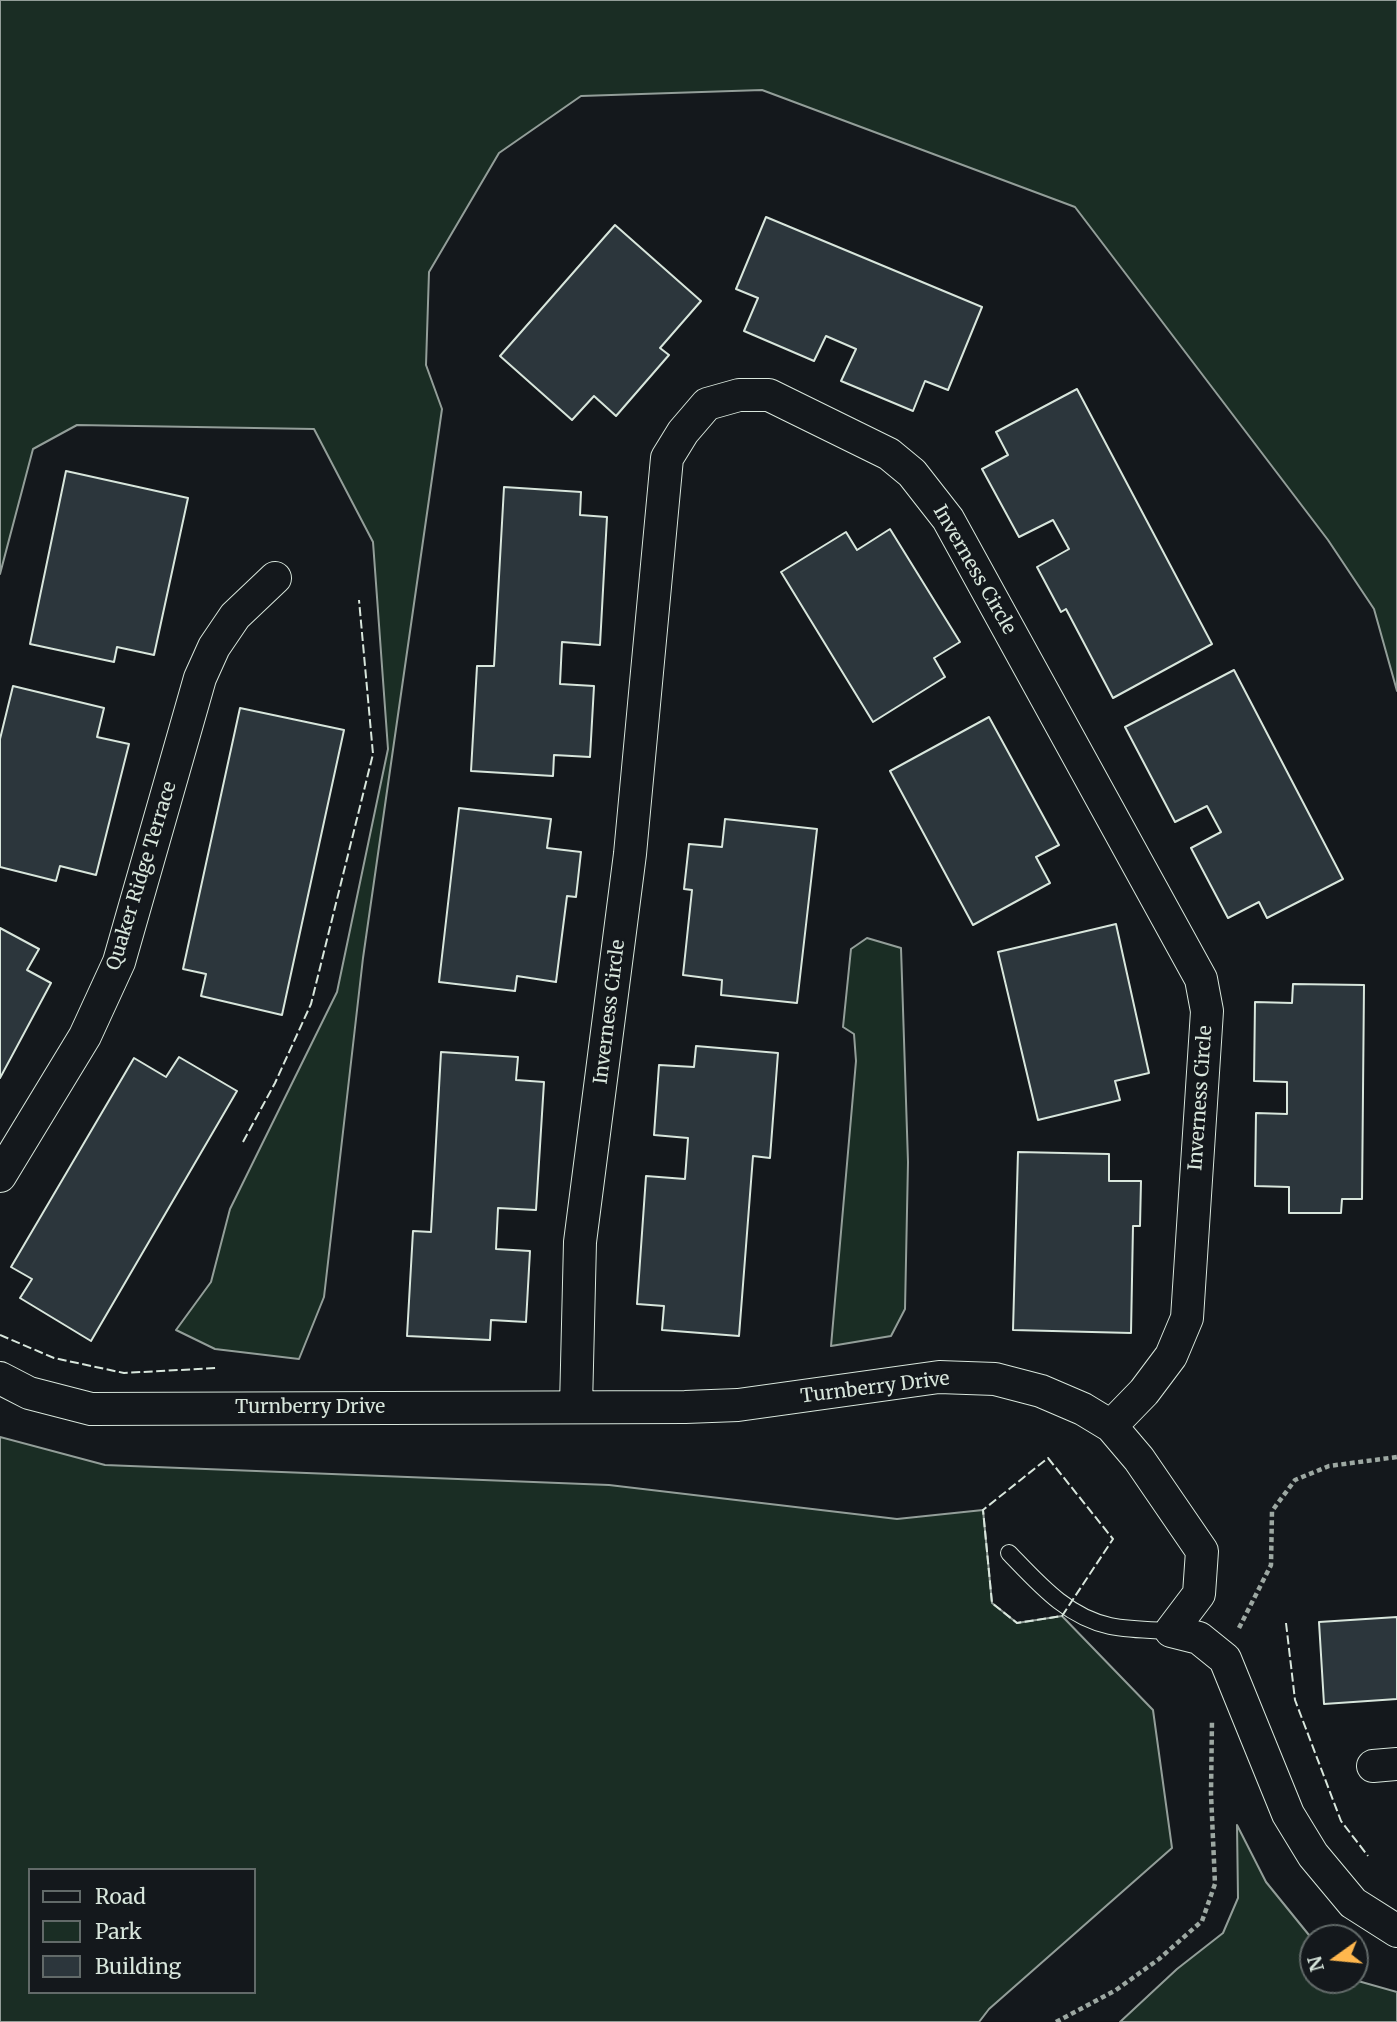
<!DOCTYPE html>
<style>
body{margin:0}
#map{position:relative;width:1397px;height:2022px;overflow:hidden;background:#14181c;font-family:Merriweather,serif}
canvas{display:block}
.legend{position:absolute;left:28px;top:1868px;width:228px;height:126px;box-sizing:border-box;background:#14181c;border:2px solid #626a69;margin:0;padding:9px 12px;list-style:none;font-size:21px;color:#d8e6dc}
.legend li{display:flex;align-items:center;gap:14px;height:35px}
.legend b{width:35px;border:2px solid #626a69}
.north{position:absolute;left:1299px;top:1924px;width:70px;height:70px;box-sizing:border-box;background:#14181c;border:2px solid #626a69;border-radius:50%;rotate:255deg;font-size:19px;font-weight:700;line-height:28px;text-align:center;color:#d8e6dc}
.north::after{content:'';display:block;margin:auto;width:24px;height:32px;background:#ffb74d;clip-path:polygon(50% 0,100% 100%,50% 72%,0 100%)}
</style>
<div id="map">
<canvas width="1397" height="2022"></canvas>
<ul class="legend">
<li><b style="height:9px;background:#14181c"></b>Road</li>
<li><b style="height:19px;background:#1a2d24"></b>Park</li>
<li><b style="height:19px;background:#2c363c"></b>Building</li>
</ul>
<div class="north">N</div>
</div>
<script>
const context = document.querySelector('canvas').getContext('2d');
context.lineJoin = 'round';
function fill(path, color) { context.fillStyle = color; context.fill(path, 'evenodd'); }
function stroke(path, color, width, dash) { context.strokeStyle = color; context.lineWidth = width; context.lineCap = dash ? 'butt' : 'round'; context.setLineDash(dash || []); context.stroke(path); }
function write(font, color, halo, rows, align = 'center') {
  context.font = font + ' Merriweather,serif'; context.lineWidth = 5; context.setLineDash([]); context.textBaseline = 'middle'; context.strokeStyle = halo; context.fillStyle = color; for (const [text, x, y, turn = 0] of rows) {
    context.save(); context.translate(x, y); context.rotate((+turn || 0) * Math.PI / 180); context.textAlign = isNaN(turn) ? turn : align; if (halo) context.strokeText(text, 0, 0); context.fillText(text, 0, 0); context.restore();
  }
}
const green = new Path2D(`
 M0,0H1397V691L1374,609L1328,540L1075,207L762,90L581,96L499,153L429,272L426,365L442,409L363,958L324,1297L299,1359L215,1349L176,1330L211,1282L230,1209L337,992L388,749L373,542L314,429L77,425L33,449L0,574Z
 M867,938L901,948L908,1162L905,1309L891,1336L831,1346L856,1061L854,1034L843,1027L851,949Z
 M0,1437L105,1465L609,1485L897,1519L983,1510L992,1603L1017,1623L1062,1616L1153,1710L1172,1848L989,2009L979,2022H0ZM30,1870H254V1992H30Z
 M1237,1825L1266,1882L1313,1940V1980H1355V1978L1358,1981L1397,1992V2022H1120L1177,1969L1223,1933L1238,1898Z`);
const building = new Path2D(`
 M766,217L982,307L948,390L925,381L913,411L841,381L856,349L826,336L814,361L744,331L758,298L736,289Z
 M615,225L701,301L660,348L669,355L616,416L594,396L572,420L500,356Z
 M1077,389L1212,644L1113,698L1066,609L1061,612L1037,567L1069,549L1053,520L1019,537L982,469L1008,455L996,432Z
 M66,471L188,498L154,655L117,647L114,662L30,644Z
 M504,487L581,492L580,515L607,517L600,645L562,642L560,684L594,686L590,757L554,755L553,776L471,771L477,666H494Z
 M890,529L960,642L934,658L945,677L873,722L781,572L846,532L857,550Z
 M1234,670L1343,879L1267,918L1259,902L1228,918L1191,848L1221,832L1207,806L1175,822L1125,727Z
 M13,686L104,708L97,737L129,744L96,875L60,866L56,881L0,867V739Z
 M240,708L344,730L282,1015L201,996L206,974L183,969Z
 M989,717L1059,845L1036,857L1050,883L973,925L890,771Z
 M459,808L551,819L547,848L581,852L576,897L567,896L556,982L517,976L515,991L439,982Z
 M725,819L817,829L797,1003L721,995L722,980L683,975L692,890L684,889L689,844L722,847Z
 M1116,924L1149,1073L1115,1081L1120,1100L1038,1120L998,952Z
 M0,928L39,949L27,970L51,983L0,1078Z
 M1293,984L1364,985L1362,1199H1342L1341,1213H1289V1187L1255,1186L1256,1113L1287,1114V1082L1254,1081L1255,1002L1292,1003Z
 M696,1046L778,1053L770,1158L753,1156L739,1336L662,1330L664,1306L637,1304L646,1176L685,1179L688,1138L654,1135L659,1065L694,1067Z
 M441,1052L518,1057L516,1080L544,1082L536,1210L498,1208L496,1249L530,1251L526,1322L491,1320L490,1340L407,1336L413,1231L431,1232Z
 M179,1057L237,1091L91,1341L20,1298L32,1279L11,1267L134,1058L166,1077Z
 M1018,1152L1109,1154V1181H1141L1140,1226H1133L1131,1333L1013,1330Z
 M1397,1617V1699L1324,1704L1319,1622Z`);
const path = new Path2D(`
 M1239,1628L1271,1565L1272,1511L1295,1480L1329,1466L1397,1457
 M1056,2022L1116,1990L1159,1959L1202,1921L1215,1884L1211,1794L1212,1720`);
const lane = new Path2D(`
 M1009,1553C1038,1583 1067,1617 1110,1626C1130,1630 1151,1630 1171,1631`);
const street = new Path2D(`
 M0,1176L85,1036L119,962L200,678L214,647L235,616L275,578
 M0,1378L29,1393L91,1409L685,1407L738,1405L939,1377L995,1379L1041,1391L1083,1409L1111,1426L1139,1459L1202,1551L1199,1594L1171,1631L1199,1638L1225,1659L1288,1814L1313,1855L1353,1903L1397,1931
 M576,1406L580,1242L630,854L667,458L683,432L707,404L739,395H769L889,454L912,473L948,519L1201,979L1207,1011L1187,1318L1171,1356L1144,1392L1111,1426
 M1373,1766L1397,1764`);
const fence = new Path2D(`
 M243,1142L275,1083L311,1004L373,754L359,600
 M0,1335L54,1358L124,1373L216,1368
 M1048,1458L1113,1539L1062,1616L1017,1623L992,1603L983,1510Z
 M1286,1623L1295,1700L1341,1821L1368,1856`);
const streetNames = [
 ["Inverness Circle",974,570,60],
 ["Quaker Ridge Terrace",142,876,-73],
 ["Inverness Circle",610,1012,-83],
 ["Inverness Circle",1201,1098,-86],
 ["Turnberry Drive",875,1388,-7],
 ["Turnberry Drive",310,1408]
];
fill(green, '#1a2d24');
stroke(green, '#939e99', 2);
fill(building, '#2c363c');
stroke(building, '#d8e6dc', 2);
stroke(lane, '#d8e6dc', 18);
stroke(street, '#d8e6dc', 34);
stroke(path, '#9da8a2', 4.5, [5, 3.5]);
stroke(lane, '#14181c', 16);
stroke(street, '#14181c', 32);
stroke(fence, '#d8e6dc', 2, [9, 3.5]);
write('19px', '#d8e6dc', '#14181c', streetNames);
</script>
